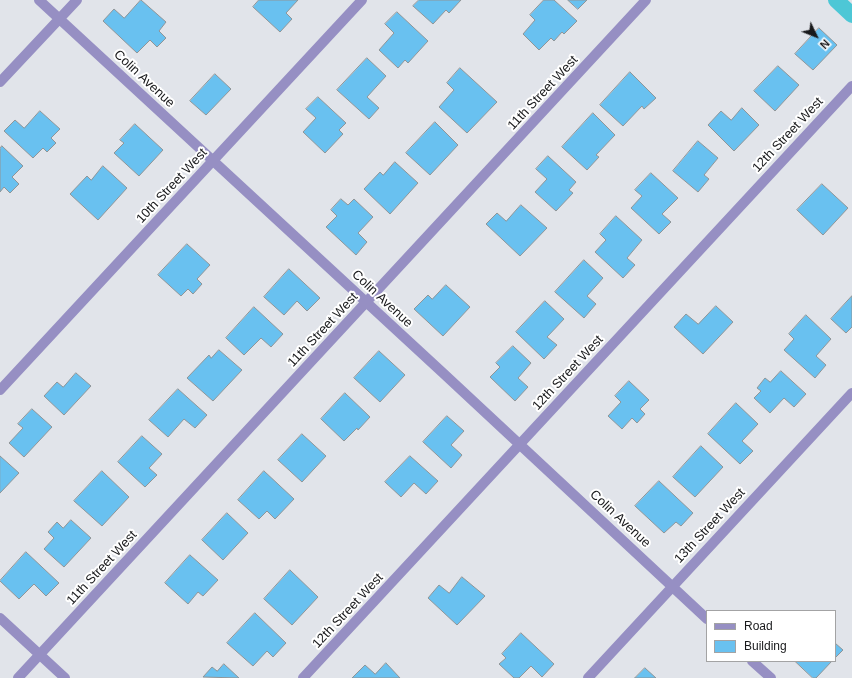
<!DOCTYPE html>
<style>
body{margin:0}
#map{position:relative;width:852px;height:678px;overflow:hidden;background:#e1e4ea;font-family:Arial,sans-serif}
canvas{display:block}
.legend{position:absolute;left:706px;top:610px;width:130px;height:52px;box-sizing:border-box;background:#fff;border:1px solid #a3a3a4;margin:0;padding:5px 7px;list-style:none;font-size:12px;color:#18191b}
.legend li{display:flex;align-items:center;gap:8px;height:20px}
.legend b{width:20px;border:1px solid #a3a3a4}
.north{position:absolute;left:796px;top:16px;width:40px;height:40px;-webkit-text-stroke:3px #fff;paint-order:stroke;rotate:133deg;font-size:11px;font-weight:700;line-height:16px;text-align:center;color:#18191b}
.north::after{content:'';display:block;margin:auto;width:14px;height:18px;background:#18191b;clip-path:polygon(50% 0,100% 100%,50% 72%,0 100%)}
</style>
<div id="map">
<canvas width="852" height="678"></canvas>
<ul class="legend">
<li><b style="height:5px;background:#968fc3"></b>Road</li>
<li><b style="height:11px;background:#69c1f0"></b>Building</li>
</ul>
<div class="north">N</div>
</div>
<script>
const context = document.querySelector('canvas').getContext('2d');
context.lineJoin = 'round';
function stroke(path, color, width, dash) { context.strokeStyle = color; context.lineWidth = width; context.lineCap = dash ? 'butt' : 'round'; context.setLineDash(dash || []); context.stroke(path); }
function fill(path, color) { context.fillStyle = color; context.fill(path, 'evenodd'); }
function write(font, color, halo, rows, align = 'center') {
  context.font = font + ' Arial,sans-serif'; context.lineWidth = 4; context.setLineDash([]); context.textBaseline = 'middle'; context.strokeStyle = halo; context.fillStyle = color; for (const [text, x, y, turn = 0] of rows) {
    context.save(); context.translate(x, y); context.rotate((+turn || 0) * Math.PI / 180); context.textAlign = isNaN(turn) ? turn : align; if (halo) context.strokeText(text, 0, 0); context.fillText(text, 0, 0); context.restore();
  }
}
const canal = new Path2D(`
 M836,0L852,15`);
const building = new Path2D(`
 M141,0L166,22L159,31L166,38L157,47L150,40L137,53L103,21L114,9L124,18Z
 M259,0H298L286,13L292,19L280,32L253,7Z
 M419,0H461L449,13L446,10L433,24L413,6Z
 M544,0H554L577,21L564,34L562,32L554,41L551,38L539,50L523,34L535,20L530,15Z
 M568,0H587L578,9Z
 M397,12L428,41L408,63L405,60L398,68L379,50L394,33L385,24Z
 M819,28L837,45L813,70L795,54Z
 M367,58L386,76L367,97L379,108L369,119L337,90Z
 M778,66L799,85L775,111L754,91Z
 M460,68L497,102L467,133L439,107L454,90L447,83Z
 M630,72L656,98L644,109L642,106L623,126L600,105Z
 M215,74L231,89L206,115L190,101Z
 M318,97L346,123L339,130L343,134L325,153L303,132L316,118L306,109Z
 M742,108L759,125L734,151L708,125L721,111L731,120Z
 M40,111L60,129L51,138L56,143L47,152L43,148L33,158L4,131L15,120L24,128Z
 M593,113L615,135L596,155L599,157L587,170L562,147Z
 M435,122L458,145L430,175L406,153Z
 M135,124L163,150L139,176L114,153L124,143L120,140Z
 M698,141L718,158L704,175L709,179L698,192L673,171Z
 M2,146L23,166L12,177L19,184L10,193L4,187L0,192V149Z
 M548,156L576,182L569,190L573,193L556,211L535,192L547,179L536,169Z
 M395,162L418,183L390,214L364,189L380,172L383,175Z
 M103,166L127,188L98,220L70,194L87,176L91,180Z
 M651,173L678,198L662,214L671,222L659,234L631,208L642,196L635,190Z
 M822,184L848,208L823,235L797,210Z
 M341,199L348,205L354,199L373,217L358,233L367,242L356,255L326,227L337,216L331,210Z
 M521,205L547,228L520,256L486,224L497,213L506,221Z
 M616,216L642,240L627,258L635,265L623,278L595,252L606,240L600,234Z
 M187,244L210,265L197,279L202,284L193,294L188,289L181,296L158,275Z
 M584,260L603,278L587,296L596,304L584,318L555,292Z
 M289,269L320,298L307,311L297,301L284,315L264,297Z
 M446,285L470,307L443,336L414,309L428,295L432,299Z
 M852,296V327L846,333L831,319Z
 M545,301L564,319L547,337L557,345L544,359L516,332Z
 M716,306L733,322L703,354L674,327L686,314L698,324Z
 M254,307L283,334L271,347L261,338L244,355L226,338Z
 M806,315L831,339L816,356L826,365L815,378L784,350L794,339L789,334Z
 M513,346L531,363L518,378L528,387L515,401L490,377L500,367L496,363Z
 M219,350L242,370L213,401L187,378L209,355L211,358Z
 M379,351L405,375L380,402L354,378Z
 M781,371L806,394L794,407L784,398L770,413L754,398L761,391L757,388L765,378L770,382Z
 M76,373L91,386L64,415L44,396L57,382L63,387Z
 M629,381L649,400L640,409L645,414L637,423L632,418L622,429L608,416L621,402L615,396Z
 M178,389L207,415L195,428L184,419L168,437L149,420Z
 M345,393L370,417L358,430L357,428L344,441L321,419Z
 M736,403L758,424L742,441L753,451L740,464L708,434Z
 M32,409L52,427L24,457L9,443L23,428L18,424Z
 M447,416L464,431L451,445L462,455L451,468L423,442Z
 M302,434L326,456L302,482L278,460Z
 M142,436L162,454L149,468L157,475L145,487L118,462Z
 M701,446L723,467L695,497L673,477Z
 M0,456L19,473L0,493Z
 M410,456L438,481L426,494L414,483L401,497L385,482Z
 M102,471L129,497L102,526L74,501Z
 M264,471L294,499L275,519L267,511L259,519L238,500Z
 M659,481L693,513L681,526L676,522L664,533L635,506Z
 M227,513L248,533L223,560L202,540Z
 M71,520L91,538L64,567L44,549L54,538L48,532L57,522L63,528Z
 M26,552L59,583L46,596L34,584L19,599L0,581Z
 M190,555L218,580L203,596L198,592L188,604L165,583Z
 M290,570L318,597L292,625L264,599Z
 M462,577L485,596L457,625L428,598L439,585L449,593Z
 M255,613L286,643L273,657L267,651L253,666L227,643Z
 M521,633L554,664L542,677L531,666L519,678H514L499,664L506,658L502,654Z
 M835,643L843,650L835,658Z
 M795,661H832L816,678H813Z
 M386,663L400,678H352L365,665L375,674Z
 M224,664L239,678L203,677L212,667L217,671Z
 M645,668L656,678H635Z`);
const minor = new Path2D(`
 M39,0L443,373L707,619
 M0,82L77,0
 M0,390L362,0
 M0,618L65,678
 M752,661L771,678
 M18,678L646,0
 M303,678L852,86
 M588,678L852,393`);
const streetNames = [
 ["Colin Avenue",144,79,43],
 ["11th Street West",543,93,-47],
 ["12th Street West",788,135,-47],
 ["10th Street West",172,186,-47],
 ["Colin Avenue",382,299,43],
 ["11th Street West",323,330,-47],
 ["12th Street West",568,373,-47],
 ["Colin Avenue",620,519,43],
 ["13th Street West",710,526,-47],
 ["11th Street West",102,568,-47],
 ["12th Street West",348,611,-47]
];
stroke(canal, '#4dc7d6', 16);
fill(building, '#69c1f0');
stroke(building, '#8f9598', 1);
stroke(minor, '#968fc3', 10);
write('13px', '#18191b', '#fff', streetNames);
</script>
